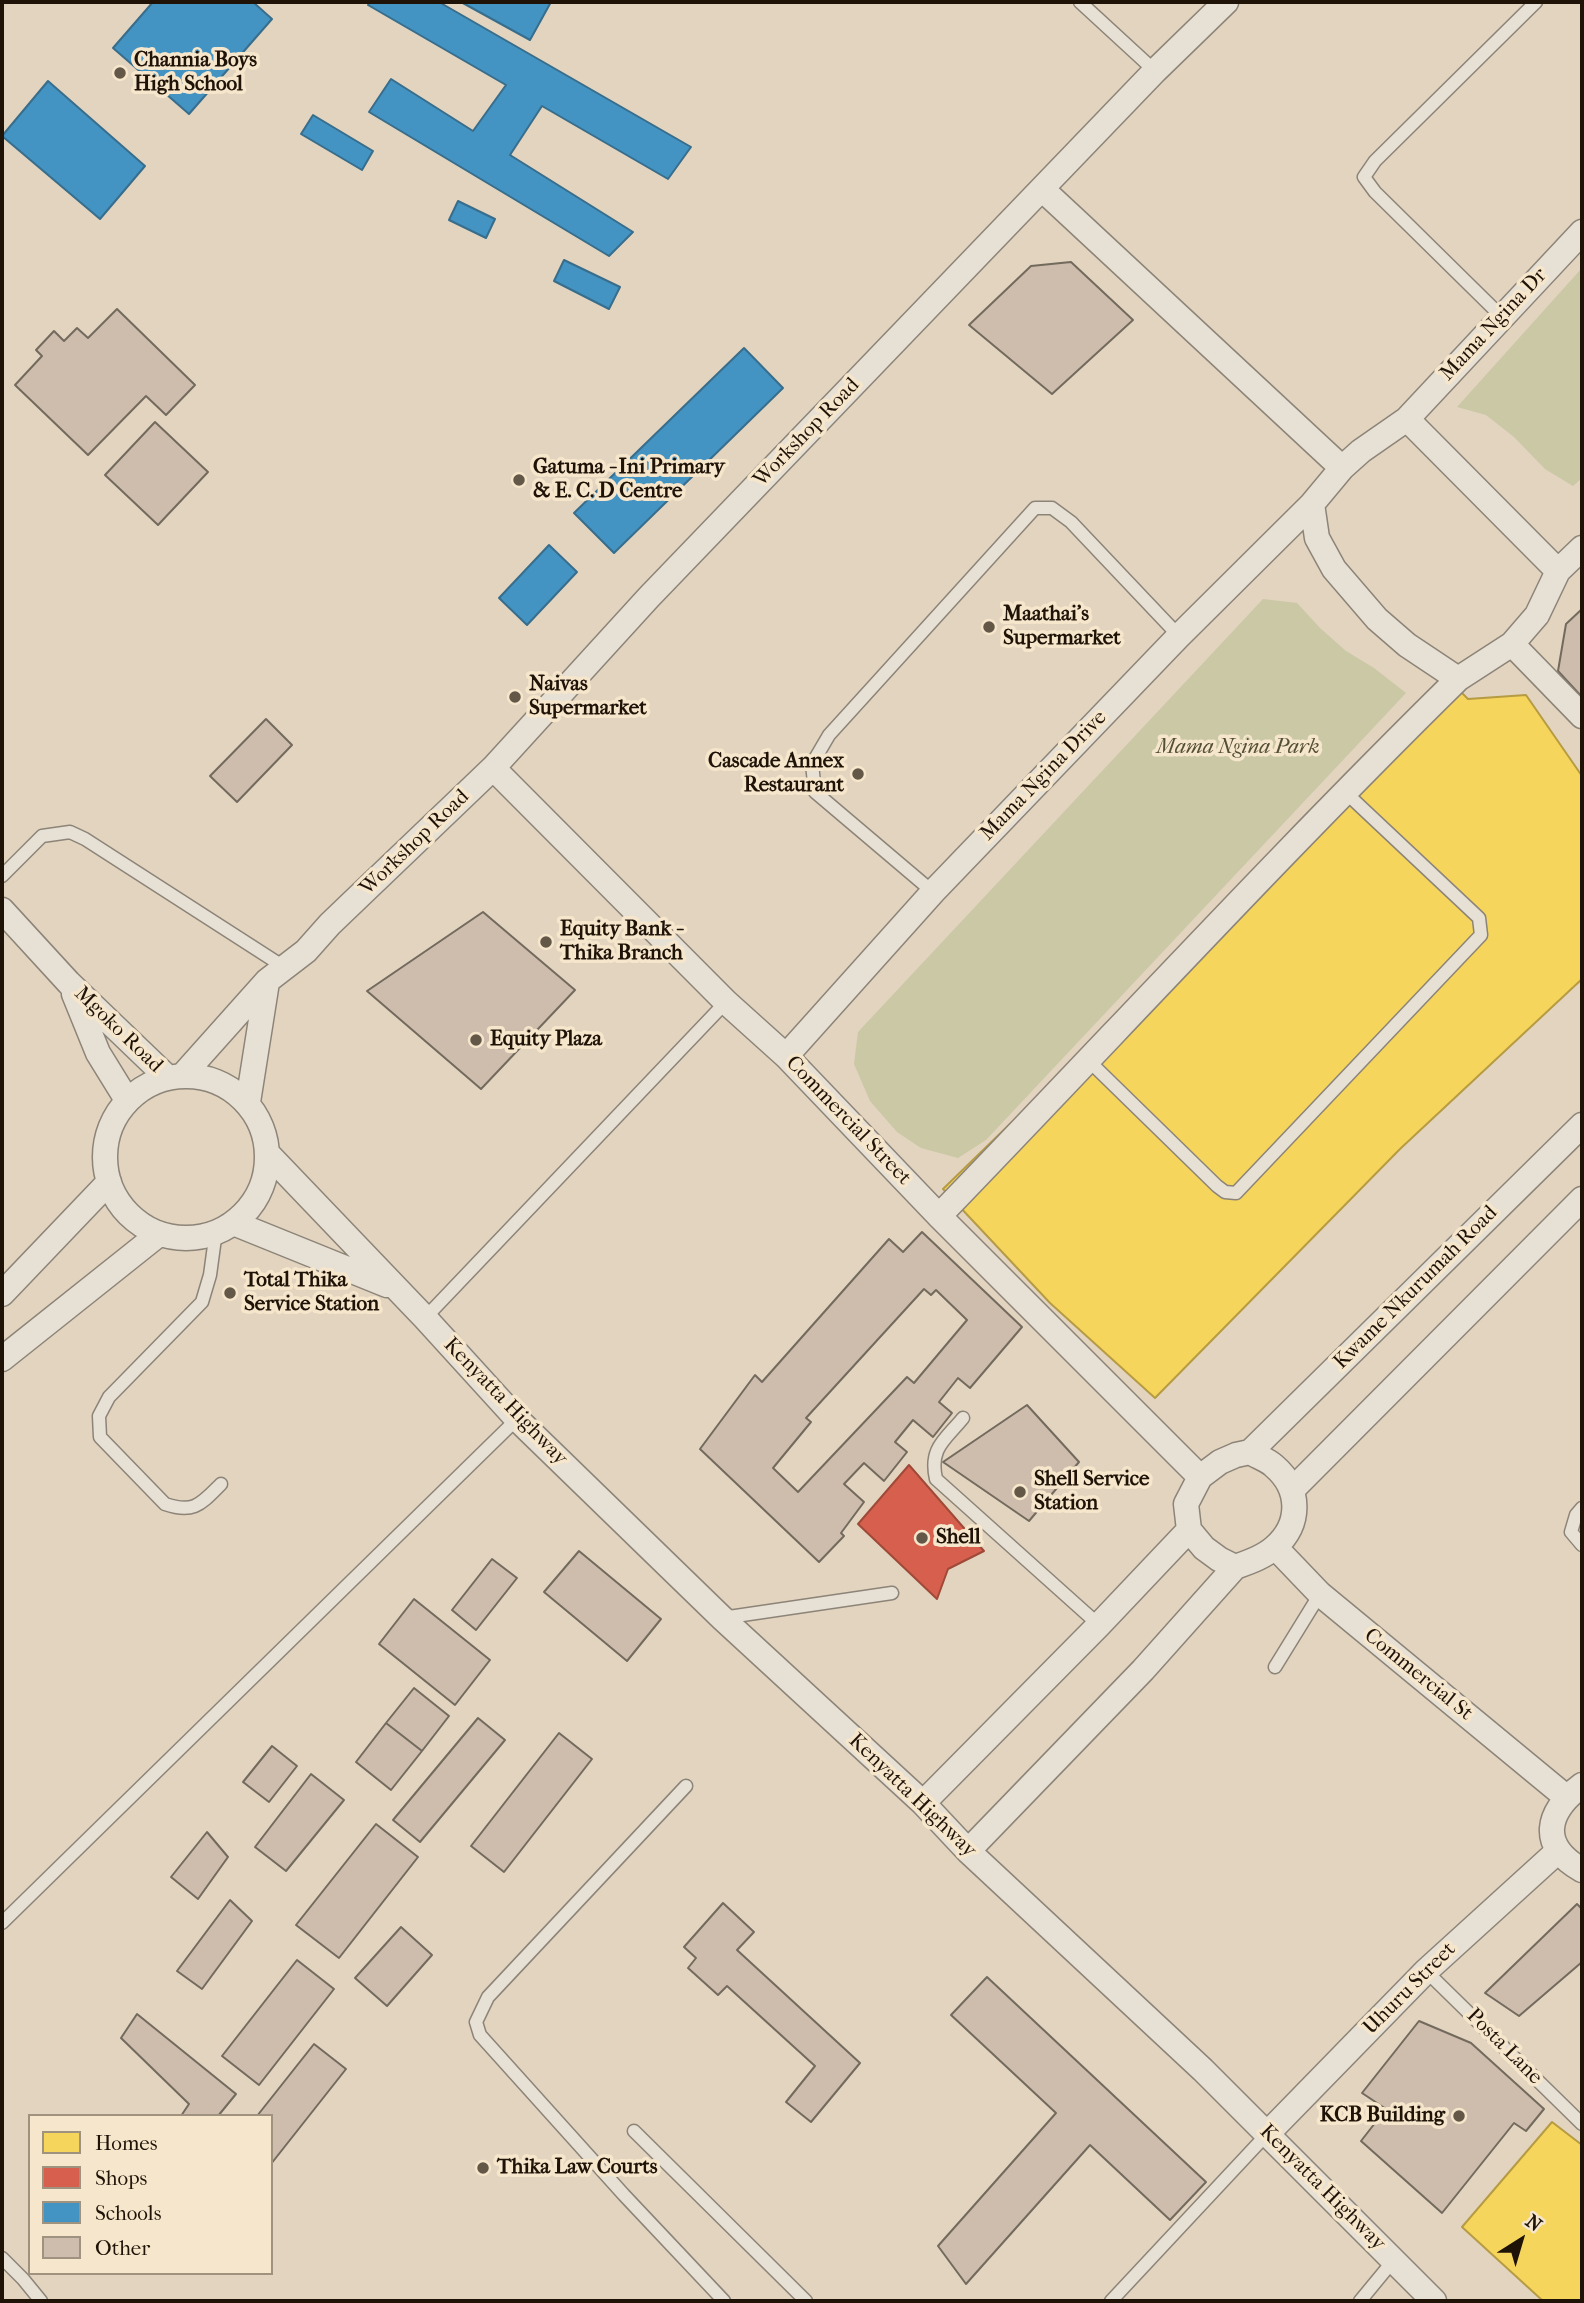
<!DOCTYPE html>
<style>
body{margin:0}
#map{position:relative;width:1584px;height:2303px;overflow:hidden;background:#e2d4bf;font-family:"IM FELL French Canon",serif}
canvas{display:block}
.frame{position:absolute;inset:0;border:4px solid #1f1308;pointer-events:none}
.legend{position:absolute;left:28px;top:2114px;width:245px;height:161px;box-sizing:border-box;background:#f5e6cc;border:2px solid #9f927e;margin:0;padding:9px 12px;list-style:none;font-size:21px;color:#1f1308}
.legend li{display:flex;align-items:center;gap:14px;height:35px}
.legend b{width:35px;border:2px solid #9f927e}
.north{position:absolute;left:1486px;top:2205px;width:70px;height:70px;-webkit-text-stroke:5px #f5e6cc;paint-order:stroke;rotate:37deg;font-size:19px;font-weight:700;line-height:28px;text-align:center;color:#1f1308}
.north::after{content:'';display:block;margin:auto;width:24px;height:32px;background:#1f1308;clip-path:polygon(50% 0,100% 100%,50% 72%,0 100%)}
</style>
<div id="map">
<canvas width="1584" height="2303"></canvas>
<div class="frame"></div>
<ul class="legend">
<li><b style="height:19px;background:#f6d55c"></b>Homes</li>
<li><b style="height:19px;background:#d6604d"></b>Shops</li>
<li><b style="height:19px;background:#4393c3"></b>Schools</li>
<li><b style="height:19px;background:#cebdad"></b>Other</li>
</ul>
<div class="north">N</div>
</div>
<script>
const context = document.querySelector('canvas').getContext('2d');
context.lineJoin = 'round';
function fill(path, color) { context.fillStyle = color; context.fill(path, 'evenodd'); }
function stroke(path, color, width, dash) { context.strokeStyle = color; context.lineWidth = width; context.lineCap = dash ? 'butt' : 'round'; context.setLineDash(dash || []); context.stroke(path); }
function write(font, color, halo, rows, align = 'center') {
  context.font = font + ' "IM FELL French Canon",serif'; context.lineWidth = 7; context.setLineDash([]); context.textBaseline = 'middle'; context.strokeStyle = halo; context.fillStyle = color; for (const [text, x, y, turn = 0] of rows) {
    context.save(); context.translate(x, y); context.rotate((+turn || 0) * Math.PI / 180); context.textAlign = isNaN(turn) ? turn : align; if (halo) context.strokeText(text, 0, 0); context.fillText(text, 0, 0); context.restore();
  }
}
const green = new Path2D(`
 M1582,268V478L1573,486L1545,469L1514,437L1486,415L1457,407Z
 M1263,599L1297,603L1320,628L1346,651L1374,668L1406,693L986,1140L958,1158L921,1148L897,1132L870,1101L854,1064L858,1032Z`);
const homes = new Path2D(`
 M1458,689L1468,699L1526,695L1582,776V979L1400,1149L1155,1398L1050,1303L943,1189Z
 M1552,2122L1582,2145V2301H1543L1462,2227Z`);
const shops = new Path2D(`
 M909,1465L984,1551L948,1569L937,1599L858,1524Z`);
const schools = new Path2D(`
 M153,2H253L272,19L189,114L113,48Z
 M370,2H439L691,147L668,179L542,106L510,155L633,232L609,256L369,112L391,79L473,131L506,85L368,5Z
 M461,2H551L530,40Z
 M48,81L145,166L100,219L2,136Z
 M313,115L373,151L362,170L301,134Z
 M458,201L495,219L486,238L449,220Z
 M564,260L620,287L609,309L554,281Z
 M744,348L783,388L614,553L574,513Z
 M549,545L577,572L527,625L499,598Z`);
const building = new Path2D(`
 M1071,262L1133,320L1052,394L969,325L1031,266Z
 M117,309L195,385L166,415L146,396L88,455L15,385L42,356L36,350L54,331L64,341L77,328L88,338Z
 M155,422L208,472L158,525L105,475Z
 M1582,609V697L1558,671L1566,624Z
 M266,719L292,745L237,802L210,776Z
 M483,912L575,990L481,1089L367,991Z
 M922,1232L1022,1327L970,1388L958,1378L939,1402L952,1413L933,1437L913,1420L895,1442L907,1452L884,1481L864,1463L844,1484L864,1502L841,1533L844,1536L819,1562L700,1449L755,1375L762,1382L889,1239L903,1252ZM924,1289L931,1295L936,1290L967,1320L914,1383L907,1377L798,1492L773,1468L811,1422L806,1418Z
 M1027,1405L1079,1462L1029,1521L943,1462Z
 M579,1551L661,1619L627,1661L544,1592Z
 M492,1559L517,1578L476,1630L452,1610Z
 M414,1599L490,1660L455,1705L379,1644Z
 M414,1688L449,1716L422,1751L386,1723Z
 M478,1718L505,1740L420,1842L393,1820Z
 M386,1723L422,1751L391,1790L356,1762Z
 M559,1733L592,1759L504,1872L471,1846Z
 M272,1746L297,1766L269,1802L243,1782Z
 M311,1774L344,1800L286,1871L255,1847Z
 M376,1824L418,1857L339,1958L296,1925Z
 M207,1832L228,1857L198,1899L171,1877Z
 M230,1900L252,1921L202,1989L177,1971Z
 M723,1903L754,1932L737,1950L860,2063L811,2122L786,2102L815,2066L727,1986L718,1995L688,1968L696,1958L684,1947Z
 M1577,1904L1582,1909V1962L1519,2016L1485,1993Z
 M401,1927L432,1955L387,2006L355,1978Z
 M297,1960L334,1989L259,2085L222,2056Z
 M987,1977L1206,2182L1170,2220L1090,2145L966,2284L938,2246L1056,2113L951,2015Z
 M137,2014L236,2094L218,2116H181L189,2104L121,2038Z
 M1419,2021L1471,2043L1544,2109L1526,2131L1514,2123L1442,2213L1361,2141L1386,2109L1362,2093Z
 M314,2044L346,2069L271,2164V2116H257Z`);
const lane = new Path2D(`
 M1080,2L1155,71
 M1502,317L1375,192L1364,177L1375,161L1536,2
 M2,876L42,836L70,832L85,839L284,967
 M933,892L815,792L812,764L829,735L1035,508H1052L1071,522L1179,636
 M1089,1061L1217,1186L1225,1192L1236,1193L1481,935L1479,918L1344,791
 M216,1231L210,1275L202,1302L109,1397L99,1416L100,1437L165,1504C194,1514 201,1504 221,1484
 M425,1318L726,1002
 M963,1418C945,1440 929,1448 936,1479L1099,1625
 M1582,1508L1576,1515L1571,1532L1582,1545
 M722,1618L892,1593
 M1275,1667L1320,1594
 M686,1786L488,1997L476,2022L480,2035L624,2195L724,2301
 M2,1923L517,1419
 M1426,1971L1582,2124
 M634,2131L806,2301
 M2,2258L23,2279L41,2301
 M1111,2301L1268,2133
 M1360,2301L1393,2261`);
const street = new Path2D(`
 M1042,189L1342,468
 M1407,419L1558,571L1537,615L1512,644L1458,679L1407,645L1377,619L1334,569L1317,538L1312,504L1342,468L1361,451L1407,419L1582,232
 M1558,571L1582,548
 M1512,644L1582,716
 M493,768L726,1002L786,1056L939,1216L1200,1477
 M2,910L69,983L167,1077
 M74,994L98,1053L127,1100
 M786,1056L933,892L1179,636L1312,504
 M183,1075L267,981L306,951L330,924L493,768L649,597L1155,71L1226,2
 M105 1157a81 81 0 1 1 162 0a81 81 0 1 1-162 0Z
 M248,1102L267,982
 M269,1155L425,1318L517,1419L722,1618L923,1803L968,1851L1203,2070L1434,2301
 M939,1216C1112,1037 1281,853 1458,679
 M236,1224L387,1285
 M2,1294L109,1182
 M2,1359L159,1234
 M1250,1452L1582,1125
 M1250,1452C1258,1457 1268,1460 1274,1466C1301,1489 1301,1524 1275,1547C1264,1557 1249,1562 1235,1567L1219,1559L1204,1548L1189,1530L1186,1504L1200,1477L1220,1462L1236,1455Z
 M1293,1489L1582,1199
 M1275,1547L1320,1594L1566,1797
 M1582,1785C1546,1812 1538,1845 1582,1870
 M923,1803L1099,1625L1189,1530
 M968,1851L1143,1670L1235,1567
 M1268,2133L1426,1971L1558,1851`);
const markers = [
 [120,73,7,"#635748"],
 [519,480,7,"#635748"],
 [989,627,7,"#635748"],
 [515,697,7,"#635748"],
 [858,774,7,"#635748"],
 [546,942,7,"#635748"],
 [476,1040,7,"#635748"],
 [230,1293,7,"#635748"],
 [1020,1492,7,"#635748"],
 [922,1538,7,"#635748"],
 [1459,2116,7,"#635748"],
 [483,2168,7,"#635748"]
];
const poiNames = [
 ["Channia Boys",134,61],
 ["High School",134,85],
 ["Gatuma - Ini Primary",533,468],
 ["& E. C. D Centre",533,492],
 ["Maathai's",1003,615],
 ["Supermarket",1003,639],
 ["Naivas",529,685],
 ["Supermarket",529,709],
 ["Cascade Annex",844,762,"right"],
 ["Restaurant",844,786,"right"],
 ["Equity Bank -",560,930],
 ["Thika Branch",560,954],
 ["Equity Plaza",490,1040],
 ["Total Thika",244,1281],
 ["Service Station",244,1305],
 ["Shell Service",1034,1480],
 ["Station",1034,1504],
 ["Shell",936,1538],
 ["KCB Building",1445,2116,"right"],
 ["Thika Law Courts",497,2168]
];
const streetNames = [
 ["Mama Ngina Dr",1494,325,-47],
 ["Workshop Road",807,433,-46],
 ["Mama Ngina Drive",1044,776,-46],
 ["Workshop Road",415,843,-44],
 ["Mgoko Road",118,1030,44],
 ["Commercial Street",848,1121,46],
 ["Kwame Nkurumah Road",1416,1288,-45],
 ["Kenyatta Highway",505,1402,46],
 ["Commercial St",1418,1675,39],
 ["Kenyatta Highway",912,1796,44],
 ["Uhuru Street",1410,1989,-45],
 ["Posta Lane",1504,2047,45],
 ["Kenyatta Highway",1322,2188,45]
];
const parkNames = [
 ["Mama Ngina Park",1238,748]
];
fill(green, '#cac8a5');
fill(homes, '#f6d55c');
stroke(homes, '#b69b43', 2);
fill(shops, '#d6604d');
stroke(shops, '#9f4938', 2);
fill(schools, '#4393c3');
stroke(schools, '#386d8b', 2);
fill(building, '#cebdad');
stroke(building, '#736a5e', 2);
stroke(lane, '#8d8478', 15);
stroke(street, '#8d8478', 27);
stroke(lane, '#e7e0d5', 12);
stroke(street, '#e7e0d5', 24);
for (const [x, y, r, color] of markers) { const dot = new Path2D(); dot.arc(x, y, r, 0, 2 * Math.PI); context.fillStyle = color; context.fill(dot); stroke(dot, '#f5e6cc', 2.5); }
write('bold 21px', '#1f1308', '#f5e6cc', poiNames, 'left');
write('21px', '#1f1308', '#f5e6cc', streetNames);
write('italic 21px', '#544f37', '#f5e6cc', parkNames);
</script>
